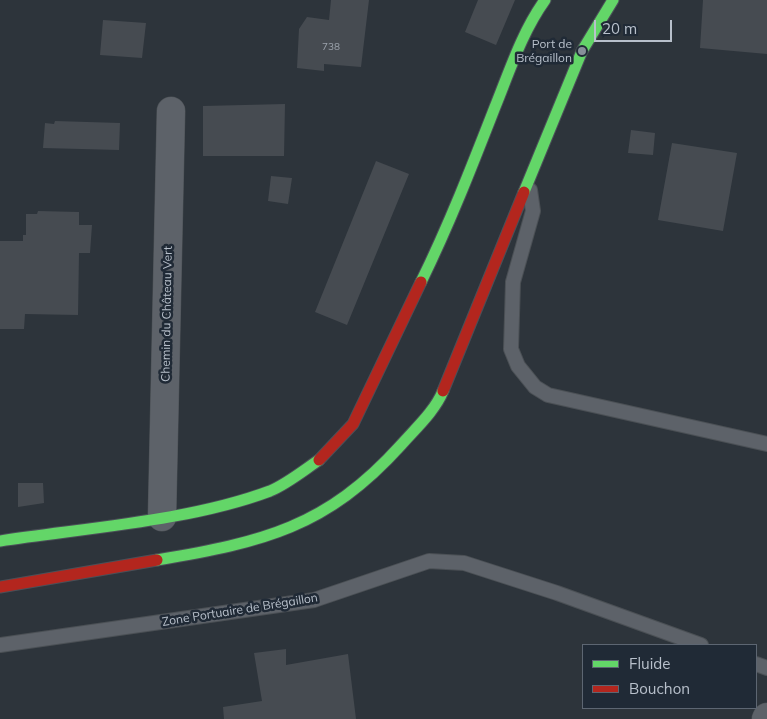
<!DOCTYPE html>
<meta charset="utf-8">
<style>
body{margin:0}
#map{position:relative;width:767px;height:719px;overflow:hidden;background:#2d343b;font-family:Mulish,sans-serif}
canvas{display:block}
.legend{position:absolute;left:582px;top:644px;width:175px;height:65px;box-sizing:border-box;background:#202a36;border:1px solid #5d6672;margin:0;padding:6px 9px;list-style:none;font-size:15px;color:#b8c0cb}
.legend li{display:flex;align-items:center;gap:10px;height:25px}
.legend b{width:25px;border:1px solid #5d6672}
.scale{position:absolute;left:594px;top:20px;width:78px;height:22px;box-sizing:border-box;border:2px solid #b8c0cb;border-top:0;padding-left:6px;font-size:15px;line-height:18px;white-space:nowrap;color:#b8c0cb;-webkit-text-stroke:4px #202a36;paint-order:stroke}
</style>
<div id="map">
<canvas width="767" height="719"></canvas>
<ul class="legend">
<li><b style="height:6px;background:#63d668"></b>Fluide</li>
<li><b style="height:6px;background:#b3261e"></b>Bouchon</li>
</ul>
<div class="scale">20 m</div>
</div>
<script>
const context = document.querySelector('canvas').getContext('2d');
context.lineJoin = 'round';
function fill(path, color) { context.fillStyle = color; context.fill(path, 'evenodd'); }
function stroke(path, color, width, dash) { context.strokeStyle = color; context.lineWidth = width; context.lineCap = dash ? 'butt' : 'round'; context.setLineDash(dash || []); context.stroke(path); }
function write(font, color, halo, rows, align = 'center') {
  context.font = font + ' Mulish,sans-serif'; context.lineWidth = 5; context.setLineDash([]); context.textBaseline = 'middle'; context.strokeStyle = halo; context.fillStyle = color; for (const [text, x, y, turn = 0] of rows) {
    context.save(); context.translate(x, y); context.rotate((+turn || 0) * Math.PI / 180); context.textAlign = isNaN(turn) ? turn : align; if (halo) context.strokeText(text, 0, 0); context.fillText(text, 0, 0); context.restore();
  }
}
const building = new Path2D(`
 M331,0H369L361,67L324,64V71L297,68L299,29L307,17L329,20Z
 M478,0H515L496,45L465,32Z
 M703,0H767V54L700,48Z
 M103,20L146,23L142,58L100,55Z
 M285,104L284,156H203V106Z
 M55,121L120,123L119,150L43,148L45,123L54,124Z
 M631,130L655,133L653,155L628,153Z
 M672,143L737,153L723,231L658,220Z
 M376,161L409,174L347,325L315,312Z
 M271,176L292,178L288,204L268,201Z
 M38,211L79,212V225H92L90,253H79L78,315L25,314L24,329H0V241H23V235H26V214H37Z
 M18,483H43L44,503L18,507Z
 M286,649V665L348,654L356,719H224L223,707L262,701L254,653Z`);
const lane = new Path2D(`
 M530,190L533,211L513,282L511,349L518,366L535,387L548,395L767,444
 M0,645L314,600L429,561L464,563L557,593L701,645
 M756,664L767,668`);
const street = new Path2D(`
 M162,517L171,111
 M766,719L767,717`);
const fast = new Path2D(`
 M524,192L582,51L613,0
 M421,282C449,225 472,166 495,107C510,70 522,32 545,0
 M0,541C85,528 190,521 270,491C287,484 304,470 319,460
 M157,560C263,542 326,528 401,445C415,429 435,411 443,391`);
const jam = new Path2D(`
 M443,391L524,192
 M319,460L353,424L421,282
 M0,587L157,560`);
const markers = [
 [582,51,5,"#878f99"]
];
const numberNames = [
 ["738",331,47]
];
const poiNames = [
 ["Port de",572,44],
 ["Brégaillon",572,58]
];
const streetNames = [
 ["Chemin du Château Vert",167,314,-89],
 ["Zone Portuaire de Brégaillon",240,610,-9]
];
fill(building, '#464b51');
stroke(lane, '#4b5055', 16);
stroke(street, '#4b5055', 29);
stroke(fast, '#4b5058', 13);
stroke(jam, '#4b5058', 13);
stroke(lane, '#5d6269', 14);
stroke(street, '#5d6269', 28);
stroke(fast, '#63d668', 11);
stroke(jam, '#b3261e', 11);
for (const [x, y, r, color] of markers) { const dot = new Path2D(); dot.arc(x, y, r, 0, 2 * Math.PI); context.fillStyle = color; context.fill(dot); stroke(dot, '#202a36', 2); }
write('10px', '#9ca3ac', null, numberNames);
write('12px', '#b8c0cb', '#202a36', poiNames, 'right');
write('12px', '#b8c0cb', '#202a36', streetNames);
</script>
